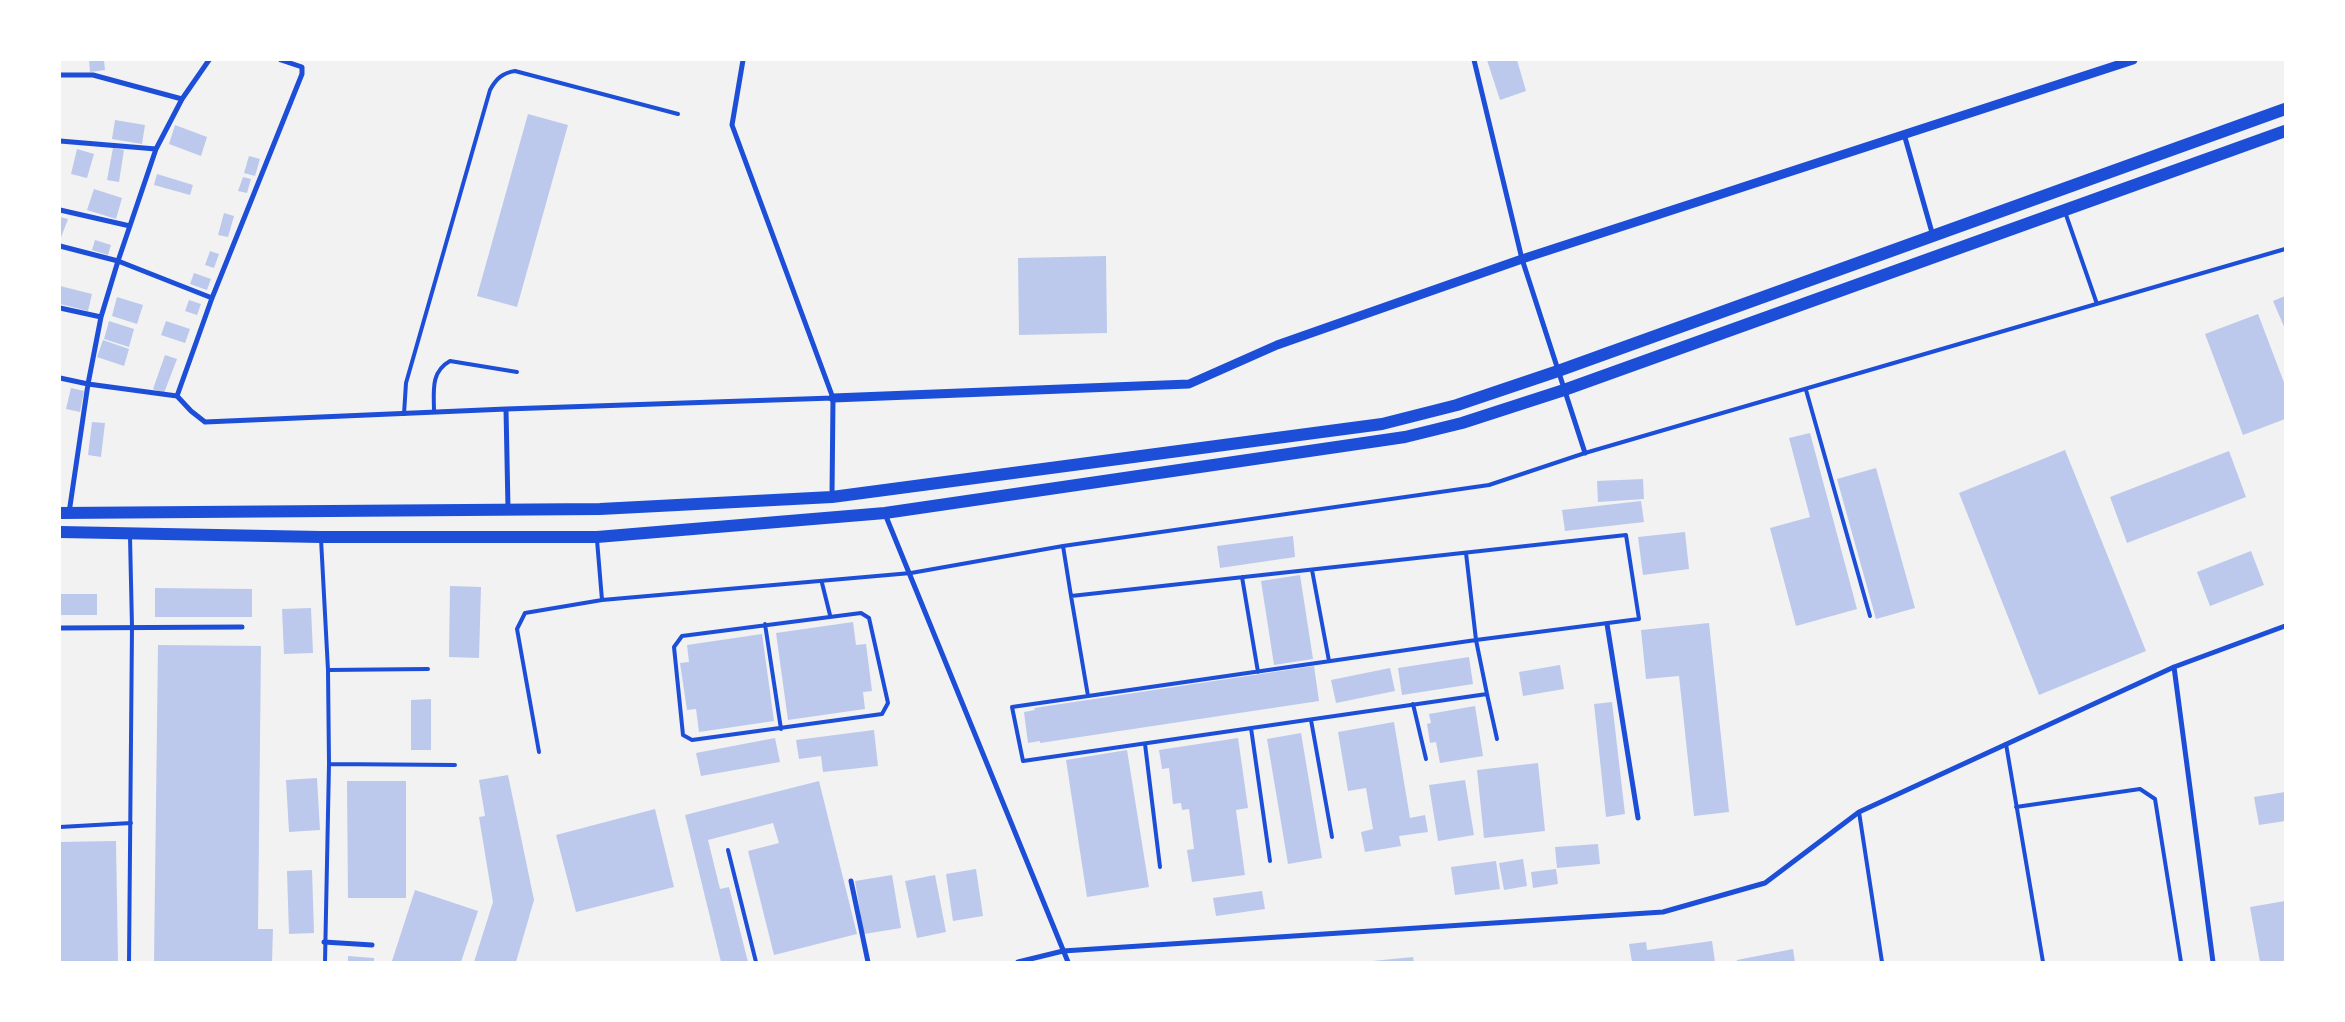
<!DOCTYPE html>
<style>
body{margin:0}
#map{position:relative;width:2345px;height:1022px;overflow:hidden;background:#f2f2f2;font-family:"Public Sans",sans-serif}
canvas{display:block}
.frame{position:absolute;inset:0;border:61px solid #fff;pointer-events:none}
</style>
<div id="map">
<canvas width="2345" height="1022"></canvas>
<div class="frame"></div>
</div>
<script>
const context = document.querySelector('canvas').getContext('2d');
context.lineJoin = 'round';
function fill(path, color) { context.fillStyle = color; context.fill(path, 'evenodd'); }
function stroke(path, color, width, dash) { context.strokeStyle = color; context.lineWidth = width; context.lineCap = dash ? 'butt' : 'round'; context.setLineDash(dash || []); context.stroke(path); }
const building = new Path2D(`
 M89,60H104L105,70L90,72Z
 M1487,60H1517L1526,91L1500,100Z
 M528,114L568,125L517,307L477,296Z
 M115,120L145,125L142,144L112,139Z
 M175,125L207,137L201,156L169,144Z
 M113,148L124,150L119,182L107,180Z
 M77,149L94,154L87,178L71,174Z
 M249,156L260,159L255,176L244,173Z
 M157,174L193,185L190,195L154,185Z
 M243,177L251,179L247,193L238,191Z
 M94,189L122,198L116,219L87,210Z
 M224,213L234,216L228,237L218,235Z
 M60,217L68,219L60,240Z
 M95,240L111,245L108,255L92,250Z
 M210,251L219,254L214,268L205,265Z
 M1106,256L1107,333L1019,335L1018,258Z
 M194,273L211,279L207,290L190,284Z
 M60,286L92,294L88,311L60,304Z
 M2285,296V329L2273,301Z
 M117,297L143,305L137,324L112,316Z
 M189,300L201,304L197,315L185,311Z
 M2258,314L2285,385V419L2243,435L2205,334Z
 M109,321L134,329L129,347L104,339Z
 M166,321L190,329L185,343L161,335Z
 M103,340L129,349L124,366L97,357Z
 M165,355L177,359L164,393L153,389Z
 M71,388L84,391L80,412L66,409Z
 M92,422L105,423L101,457L88,455Z
 M1810,433L1857,609L1796,626L1770,528L1810,517L1789,438Z
 M2065,450L2146,651L2039,695L1959,493Z
 M2229,451L2246,497L2127,543L2110,497Z
 M1876,468L1915,608L1876,619L1837,479Z
 M1643,479L1644,499L1598,502L1597,481Z
 M1641,501L1644,522L1565,531L1562,510Z
 M1685,532L1689,569L1643,575L1638,537Z
 M1293,536L1295,557L1220,568L1217,546Z
 M2251,551L2264,585L2210,606L2197,572Z
 M1300,575L1313,659L1274,665L1261,581Z
 M450,586L481,587L479,658L449,657Z
 M155,588L252,589V617H155Z
 M60,594H97V615H60Z
 M311,608L313,653L284,654L282,609Z
 M853,622L856,645L866,644L872,691L863,692L865,709L788,720L776,633Z
 M1709,623L1729,812L1694,816L1679,676L1646,679L1641,630Z
 M762,634L774,721L699,732L696,709L687,710L680,663L689,662L687,645Z
 M158,645L261,646L258,929H273L272,962H154Z
 M1469,657L1473,684L1402,695L1398,668Z
 M1560,665L1564,689L1523,696L1519,672Z
 M1314,666L1319,701L1040,743V741L1028,743L1024,712L1035,710L1034,708Z
 M1390,668L1395,691L1336,703L1331,680Z
 M431,699V750H411V700Z
 M1612,702L1625,814L1606,817L1594,704Z
 M1475,706L1483,756L1440,763L1436,742L1430,743L1427,724L1431,723L1429,714Z
 M1394,722L1410,818L1425,815L1428,832L1399,836L1401,846L1365,852L1361,832L1373,829L1366,788L1348,791L1338,732Z
 M874,730L878,766L823,772L821,756L799,759L796,740Z
 M1301,733L1322,858L1288,864L1267,739Z
 M775,738L780,762L701,776L696,753Z
 M1238,738L1248,808L1236,810L1245,875L1192,882L1187,850L1194,849L1189,809L1182,810L1181,803L1173,804L1169,768L1162,769L1159,750Z
 M1127,750L1149,887L1087,897L1066,760Z
 M1538,763L1545,831L1484,838L1477,770Z
 M508,775L534,900L516,962H474L493,902L479,817L485,816L479,780Z
 M317,778L320,830L289,832L286,780Z
 M1465,780L1474,835L1438,841L1429,785Z
 M347,781H406V898H348Z
 M819,781L857,934L774,955L748,851L779,843L773,823L708,840L720,889L729,887L748,962H721L685,815Z
 M2285,792V821L2259,825L2254,797Z
 M655,809L674,887L576,912L556,835Z
 M116,841L118,962H60V842Z
 M1598,844L1600,864L1557,868L1555,847Z
 M1523,859L1527,886L1504,890L1499,863Z
 M1496,861L1500,889L1455,895L1451,867Z
 M976,869L983,916L953,921L946,874Z
 M1556,869L1558,884L1533,888L1531,872Z
 M312,870L314,933L289,934L287,871Z
 M892,875L901,928L864,934L855,881Z
 M935,875L946,932L917,938L905,881Z
 M415,890L478,911L461,962L392,961Z
 M1262,891L1265,909L1216,916L1213,898Z
 M2285,901V962H2260L2250,907Z
 M1712,941L1715,962H1632L1629,944L1646,942L1647,950Z
 M1793,949L1795,962H1737V960Z
 M348,956L374,958V962H348Z
 M1413,957L1414,962H1372V961Z`);
const service = new Path2D(`
 M2065,212L2097,304
 M1806,390L1870,616
 M434,412C434,392 430,372 450,361L517,372
 M404,414L406,383L490,90C496,79 502,73 515,71L678,114
 M321,539L328,670L329,764L325,962
 M597,540L602,600L911,573L1063,546L1489,485L1585,453L2285,249
 M1063,546L1071,596
 M1312,570L1329,661
 M1242,577L1258,672
 M822,583L830,615
 M861,613L869,618L888,703L882,714L692,740L683,735L674,647L682,636Z
 M765,624L781,729
 M1476,640L1487,694L1023,761L1012,707Z
 M328,670L428,669
 M1487,694L1497,739
 M1088,696L1071,596L1626,535L1639,619L1476,640L1466,553
 M1413,704L1426,759
 M1311,720L1332,837
 M1251,728L1270,861
 M1145,744L1160,867
 M2006,744L2043,962
 M539,752L517,629L525,613L602,600
 M329,764L455,765
 M2016,807L2140,789L2155,799L2181,962
 M1859,812L1882,962
 M60,827L131,823
 M728,850L756,962
 M129,962L132,627L130,537`);
const minor = new Path2D(`
 M743,60L732,125L833,398L832,495
 M1474,60L1522,259L1585,453
 M60,75H93L182,99
 M1904,134L1933,236
 M60,141L156,149
 M60,210L130,226
 M60,246L118,261L212,298
 M60,308L101,317
 M60,378L88,384L177,396L191,411L205,422L506,409L833,398
 M177,396L212,298L302,74V67L281,60
 M506,409L508,508
 M69,513L88,384L101,317L118,261L156,149L182,99L209,60
 M885,514L1068,962
 M1607,624L1638,818
 M60,628L242,627
 M2174,667L2213,962
 M851,881L868,962
 M324,942L372,945
 M1018,962L1063,951L1663,912L1765,883L1859,812L2174,667L2285,626`);
const tertiary = new Path2D(`
 M833,398L1189,384L1277,345L1522,259L2133,60`);
const primary = new Path2D(`
 M60,513L600,509L832,497L1382,424L1457,405L1558,371L2285,109
 M60,532L321,537H597L885,513L1405,437L1462,423L1564,390L2285,131`);
fill(building, '#bdc9ec');
stroke(service, '#1d4ed8', 4);
stroke(minor, '#1d4ed8', 5);
stroke(tertiary, '#1d4ed8', 9);
stroke(primary, '#1d4ed8', 12);
</script>
